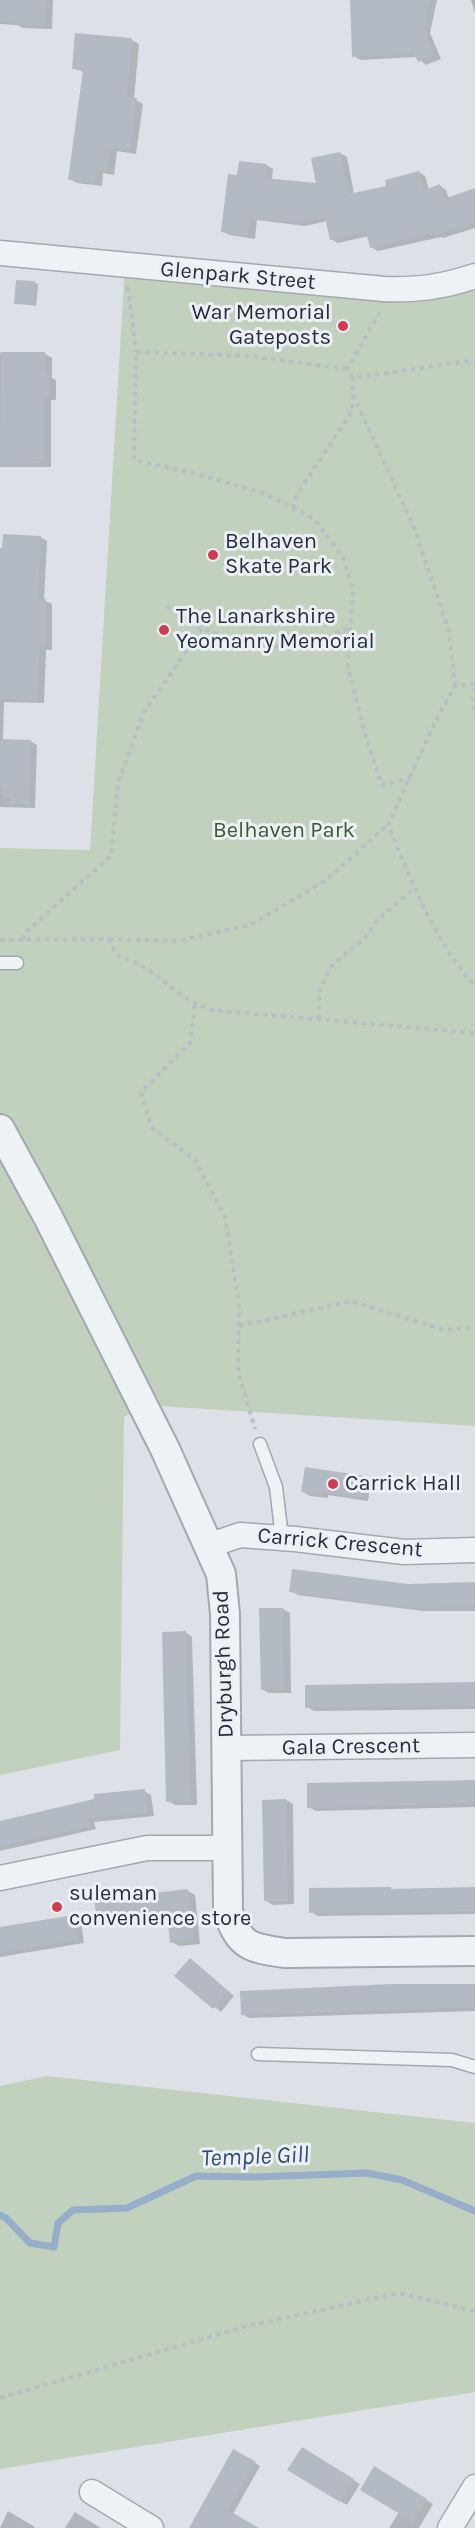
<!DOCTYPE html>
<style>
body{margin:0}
canvas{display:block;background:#dde1e7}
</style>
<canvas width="475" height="2528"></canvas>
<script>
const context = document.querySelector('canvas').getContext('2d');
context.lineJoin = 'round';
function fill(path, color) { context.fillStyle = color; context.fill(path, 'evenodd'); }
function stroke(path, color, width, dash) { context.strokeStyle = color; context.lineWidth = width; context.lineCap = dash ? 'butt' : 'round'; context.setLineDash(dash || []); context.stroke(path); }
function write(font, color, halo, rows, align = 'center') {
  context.font = font + ' Karla,sans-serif'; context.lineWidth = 6; context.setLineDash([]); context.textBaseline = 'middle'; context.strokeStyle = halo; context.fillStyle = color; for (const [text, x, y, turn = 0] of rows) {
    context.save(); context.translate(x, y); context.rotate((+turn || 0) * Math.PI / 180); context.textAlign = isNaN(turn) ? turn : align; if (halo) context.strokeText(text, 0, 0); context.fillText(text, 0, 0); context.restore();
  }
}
const green = new Path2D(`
 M125,265L298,282L475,276V1426L143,1405L124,1417L120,1750L0,1775V848L90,850Z
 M47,2076L475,2123V2392L0,2469V2086Z`);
const shadow = new Path2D(`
 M0,0H53L52,29L23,28L17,25L0,24Z
 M351,0H437L430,33L441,59L426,65L417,57L360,60L354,56Z
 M471,0H475V13Z
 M77,34L132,40L139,44L134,99L143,104L136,154L117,151L114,175L103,173L102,186L77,183L70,179L84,72L73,68Z
 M340,153L347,157L354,194L388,187L419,172L425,176L429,190L440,186L446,190L449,199L475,190V228L443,238L441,237L378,251L371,247L369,236L338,243L331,239L327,221L305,226L257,220L255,239L230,235L223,232L238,177L266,165L273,169L272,180L318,184Z
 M35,283L38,284L36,306L16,303Z
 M0,353L45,354L52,358V378L56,380V400H51V467H0Z
 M40,537L47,541L44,600L52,604V650H46L44,703L4,702L3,740L30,741L37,745L35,808L0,807V550Z
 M364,1477L371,1481L368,1501L328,1495V1498L310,1496L303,1492Z
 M475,1583V1611H422L298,1595L291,1591Z
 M283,1609L290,1613L291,1693H269L262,1689Z
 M185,1632L192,1637L197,1805H175L168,1801Z
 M475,1684V1709L314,1711L307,1707Z
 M475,1781V1807L316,1811L309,1807Z
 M144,1791L151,1795L154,1816L94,1822L96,1829L0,1851V1823Z
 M286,1800L293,1804L294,1904L273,1905L266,1901Z
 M475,1888V1914L318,1916L311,1912Z
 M144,1891L152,1895L188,1891L195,1895L200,1944L179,1946L172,1942L169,1915L104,1921L97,1917Z
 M74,1916L81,1921L84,1943L0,1957V1929Z
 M197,1964L234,1996L221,2012L176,1976Z
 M475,1985V2011L249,2018L242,2014Z
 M302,2449L360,2484L347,2505L289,2470Z
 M234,2451L260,2466L233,2514L257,2528H190Z
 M375,2468L433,2504L419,2528H389L399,2512Z
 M8,2511L35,2527L34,2528H0Z
 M75,2512L78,2514L101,2528H65Z`);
const stream = new Path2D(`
 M0,2215L6,2218L30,2243L54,2247L58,2223L73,2210L127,2208L196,2176L254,2177L367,2173L402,2180L475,2211`);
const building = new Path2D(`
 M0,0H46L45,26L15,25V22L0,21Z
 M350,0H430L424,28L435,55L418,62L414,54L352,57Z
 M75,33L132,38L127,97L137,98L130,151L110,148L107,172L96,170L95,183L68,180L83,70L72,69Z
 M340,152L349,194L386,186L385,180L419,171L424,190L440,184L444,199L475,188V223L435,235V233L370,248L366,232L330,240L325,217L297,223L250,218L248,236L221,232L228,174L237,175L239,161L267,164L265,178L316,183L311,158Z
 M16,280L35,281L33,305L14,304Z
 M1,352H45V375H50L49,397H44V463L0,464Z
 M3,534L41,536L38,599H46V647H40L37,700L0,699V548H2Z
 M0,739L31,740L29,805L10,804V798H3V788L0,787Z
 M305,1467L365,1476L361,1498L321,1492V1495L301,1492Z
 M292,1569L408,1584L475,1582V1606L413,1608L289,1592Z
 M259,1608H283L284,1689L261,1690Z
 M186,1631L190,1801L166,1802L162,1632Z
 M475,1682V1705L305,1708V1685Z
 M475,1780V1803L307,1808V1783Z
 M145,1789L147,1813L88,1818L90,1826L0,1846V1821L94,1799V1794Z
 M286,1799L288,1901H264L262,1800Z
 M391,1887V1889L475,1887V1911L309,1913V1888Z
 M145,1889V1894L188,1889L194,1940L170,1943L167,1911L96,1918L94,1894Z
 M74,1915L78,1940L0,1953V1927Z
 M190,1958L228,1991L213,2009L174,1976Z
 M392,1984H475V2007L241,2015L240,1991Z
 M302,2447L354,2479L340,2502L287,2470Z
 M233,2449L256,2462L228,2510L259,2528H189Z
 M374,2466L427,2499L413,2522L360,2490Z`);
const path = new Path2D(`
 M128,287L136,352
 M380,312L347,369L353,378L475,360
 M347,369L250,356L136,352L134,460L189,472L263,493L314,519L343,557L353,591L348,667L367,741L382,785L410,778
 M353,395L414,527L449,631L455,686
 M293,508L296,496L352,411L353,378
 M167,606L202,629L263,648L314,643L351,627
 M475,684L455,686L437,718L388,825C411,881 434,940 475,986
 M475,688L473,698L475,717
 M109,939L177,941L250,925L325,881L388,825
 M0,940L108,939L118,956C154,965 177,1000 212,1010L475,1033
 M23,940L25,933L111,856L118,783L144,712L202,629
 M195,1005L190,1043L141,1092L151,1127L195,1160L225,1217L239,1305L238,1371L255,1429
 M319,1019V992L331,966L365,938L378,919L414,889
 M239,1326L351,1301L444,1330L475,1327
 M0,2398L247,2326L399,2293L475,2311`);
const service = new Path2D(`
 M0,963H17
 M260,1444L276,1487L282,1538
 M258,2054L452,2060L475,2067`);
const minor = new Path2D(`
 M0,253L384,289C419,290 442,287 475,276
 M208,1546L240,1535L295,1539L404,1552L475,1550
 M228,1748L475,1745
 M0,1878L147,1848H229
 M92,2492L151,2528
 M450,2528L475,2487`);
const tertiary = new Path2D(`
 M0,1129L48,1217L165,1449L221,1574L225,1614L228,1912C240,1947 250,1948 285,1953L475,1951`);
const markers = [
 [343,326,6,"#d23c51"],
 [213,555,6,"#d23c51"],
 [164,630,6,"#d23c51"],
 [333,1484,6,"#d23c51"],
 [57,1907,6,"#d23c51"]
];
const streetNames = [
 ["Glenpark Street",238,276,5],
 ["Carrick Crescent",340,1543,5],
 ["Dryburgh Road",224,1664,-92],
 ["Gala Crescent",351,1747,-1]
];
const poiNames = [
 ["War Memorial",331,313,"right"],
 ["Gateposts",331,338,"right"],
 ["Belhaven",225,542],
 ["Skate Park",225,567],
 ["The Lanarkshire",176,617],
 ["Yeomanry Memorial",176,642],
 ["Carrick Hall",345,1484],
 ["suleman",69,1894],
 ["convenience store",69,1919]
];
const parkNames = [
 ["Belhaven Park",284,831]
];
const waterNames = [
 ["Temple Gill",255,2157,-2]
];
fill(green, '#c2d1be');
fill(shadow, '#0003');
stroke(stream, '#96aec9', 7);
fill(building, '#b4bac4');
stroke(service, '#a2a8b1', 15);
stroke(minor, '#a2a8b1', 27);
stroke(tertiary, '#a2a8b1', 32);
stroke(path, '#bbbfc5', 4, [4.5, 4.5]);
stroke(service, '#eff2f5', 12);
stroke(minor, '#eff2f5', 24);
stroke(tertiary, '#eff2f5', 28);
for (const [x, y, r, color] of markers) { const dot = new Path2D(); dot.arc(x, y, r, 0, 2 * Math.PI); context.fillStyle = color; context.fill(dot); stroke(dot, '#ecf0f5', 2); }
write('22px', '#262e3e', '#ecf0f5', streetNames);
write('22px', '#262e3e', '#ecf0f5', poiNames, 'left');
write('22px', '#3a5a33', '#ecf0f5', parkNames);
write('italic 24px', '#2f4d73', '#ecf0f5', waterNames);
</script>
